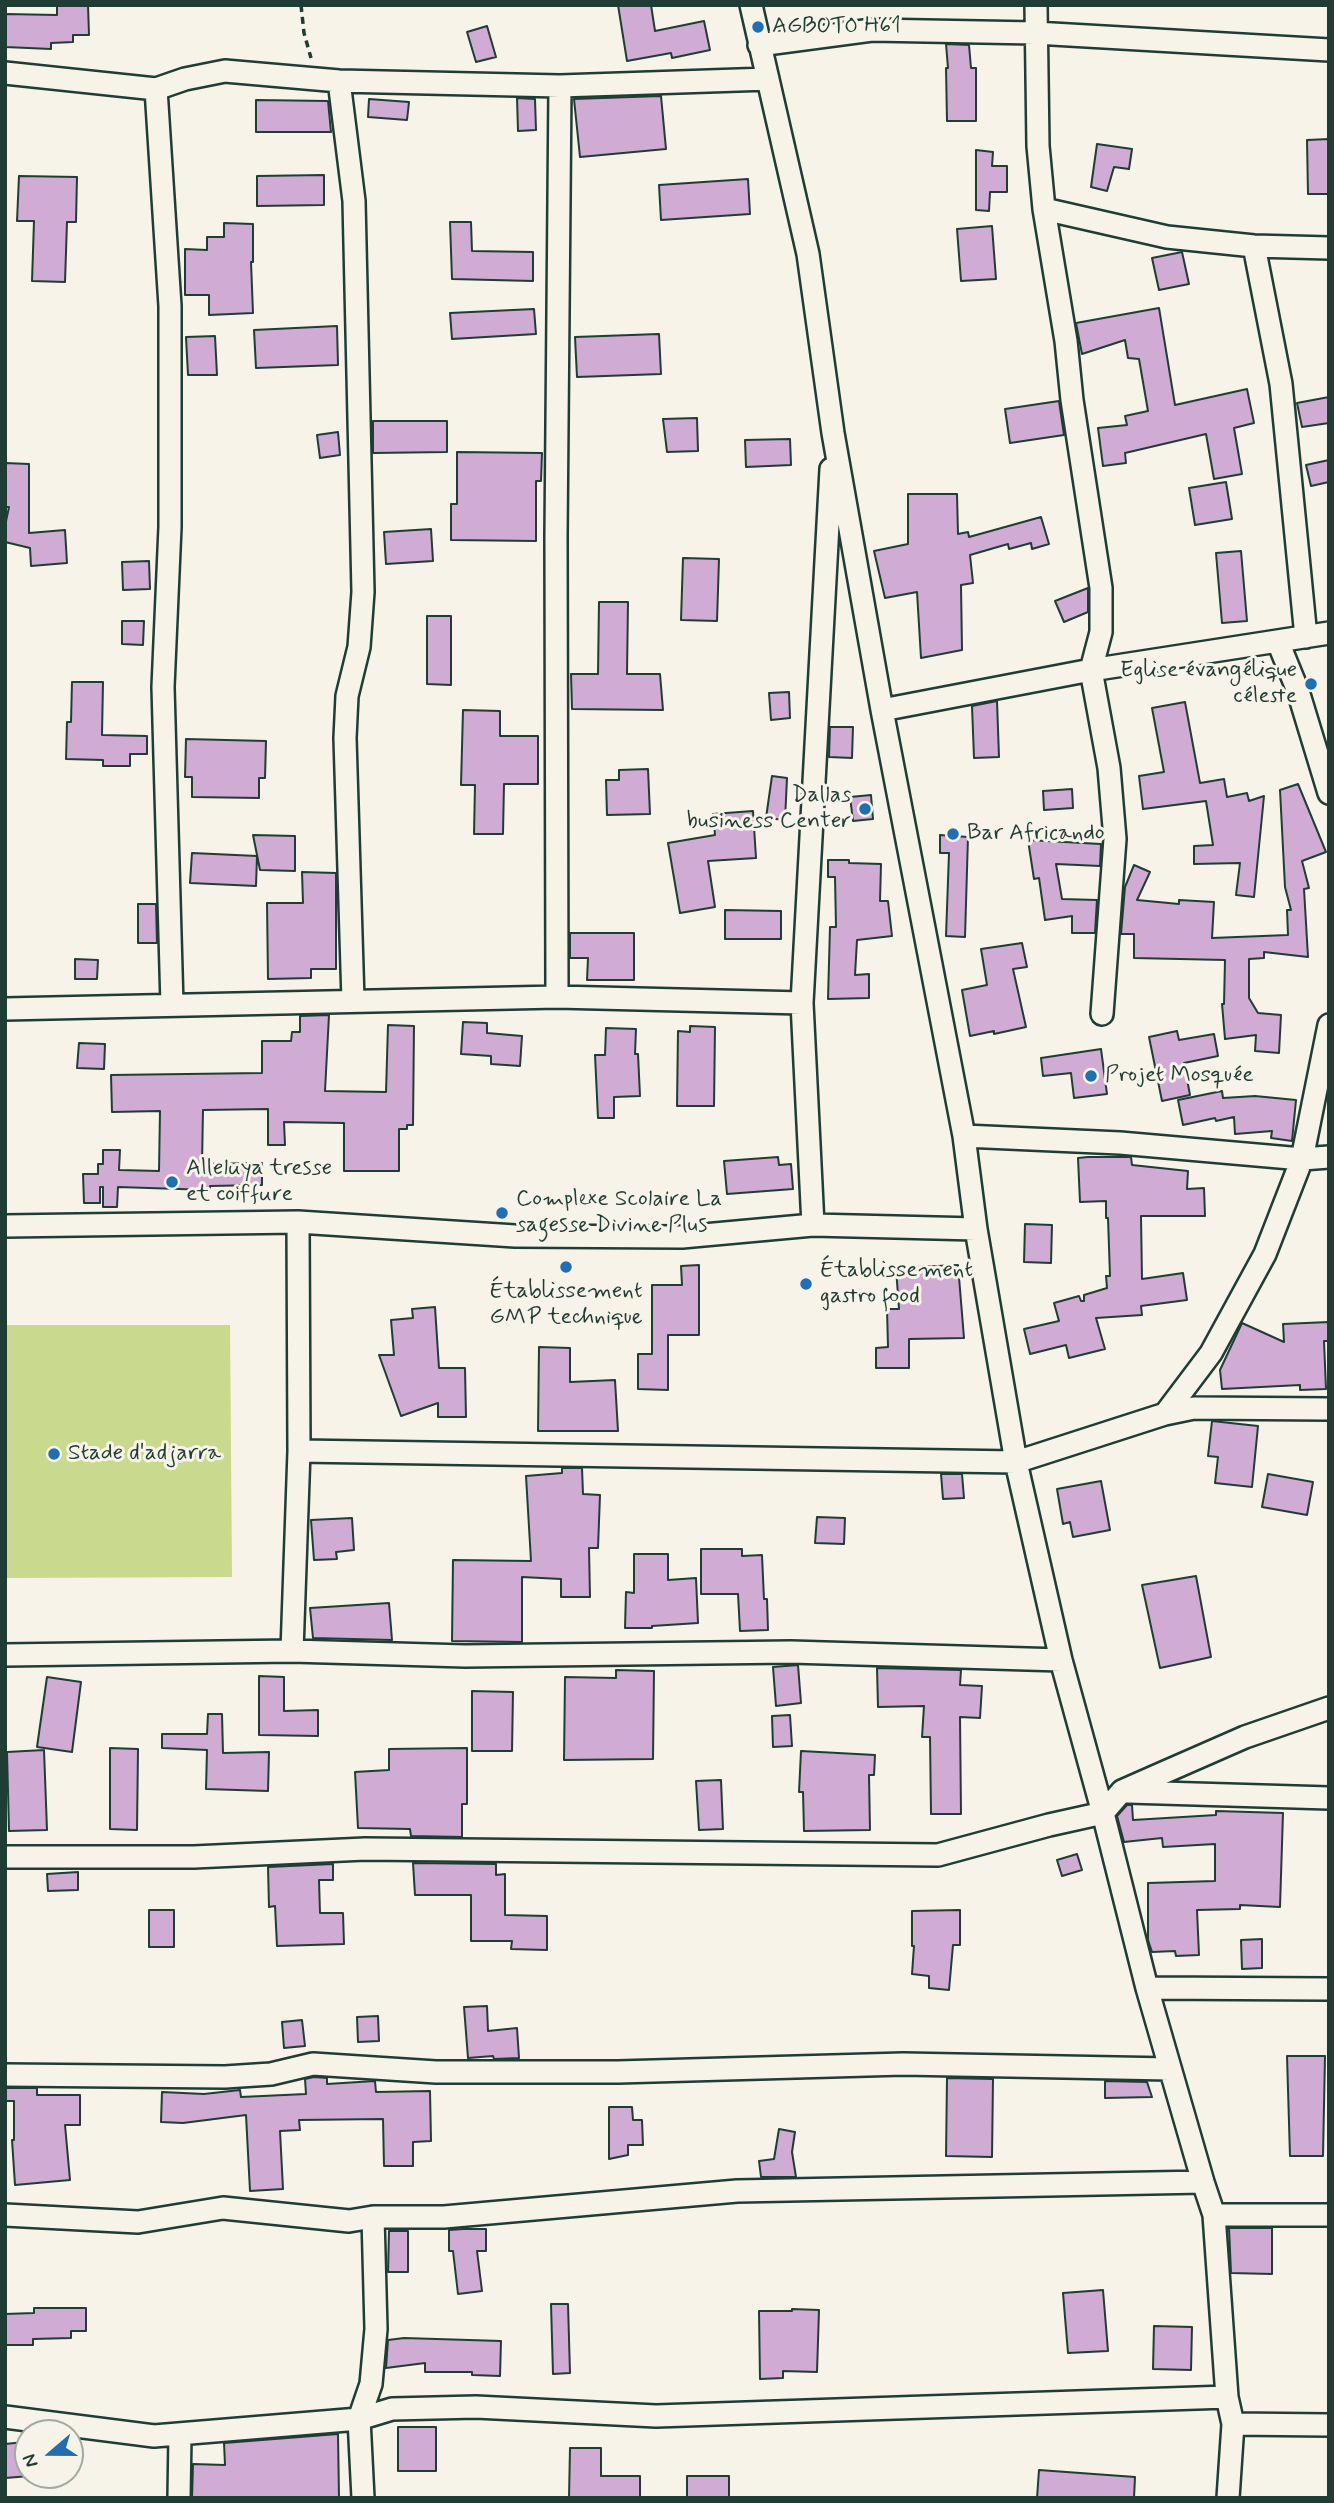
<!DOCTYPE html>
<meta charset="utf-8">
<style>
body{margin:0}
#map{position:relative;width:1334px;height:2503px;overflow:hidden;background:#f7f3e8;font-family:Mynerve,sans-serif}
canvas{display:block}
.frame{position:absolute;inset:0;border:7px solid #1f3d34;pointer-events:none}
.north{position:absolute;left:14px;top:2419px;width:70px;height:70px;box-sizing:border-box;background:#f7f3e8;border:2px solid #a1aaa0;border-radius:50%;rotate:250deg;font-size:19px;font-weight:700;line-height:28px;text-align:center;color:#1f3d34}
.north::after{content:'';display:block;margin:auto;width:24px;height:32px;background:#1f6fb2;clip-path:polygon(50% 0,100% 100%,50% 72%,0 100%)}
</style>
<div id="map">
<canvas width="1334" height="2503"></canvas>
<div class="frame"></div>
<div class="north">N</div>
</div>
<script>
const context = document.querySelector('canvas').getContext('2d');
context.lineJoin = 'round';
function fill(path, color) { context.fillStyle = color; context.fill(path, 'evenodd'); }
function stroke(path, color, width, dash) { context.strokeStyle = color; context.lineWidth = width; context.lineCap = dash ? 'butt' : 'round'; context.setLineDash(dash || []); context.stroke(path); }
function write(font, color, halo, rows, align = 'center') {
  context.font = font + ' Mynerve,sans-serif'; context.lineWidth = 6; context.setLineDash([]); context.textBaseline = 'middle'; context.strokeStyle = halo; context.fillStyle = color; for (const [text, x, y, turn = 0] of rows) {
    context.save(); context.translate(x, y); context.rotate((+turn || 0) * Math.PI / 180); context.textAlign = isNaN(turn) ? turn : align; if (halo) context.strokeText(text, 0, 0); context.fillText(text, 0, 0); context.restore();
  }
}
const green = new Path2D(`
 M5,1325H230L232,1577L5,1578Z`);
const building = new Path2D(`
 M57,5H88L89,35H73V42L51,43V49L5,47V14L57,15Z
 M618,5H651L655,31L704,21L710,50L672,58L671,53L627,61Z
 M487,26L496,57L476,62L467,32Z
 M946,44L969,45L971,68H976V121H947L946,68H948Z
 M661,96L666,149L580,157L574,99Z
 M517,98L535,99L536,130L518,131Z
 M369,99L409,102L407,120L368,117Z
 M256,100L328,101L331,132H256Z
 M1329,139V194H1308L1307,140Z
 M1097,144L1132,149L1129,169L1114,167L1107,191L1091,187Z
 M976,150L993,152L992,166H1007V192H990L989,211L976,210Z
 M324,175V205L257,206V176Z
 M19,176L77,177L76,222H67L65,282L32,281L34,221H17Z
 M748,179L750,214L661,220L659,185Z
 M450,222H471L472,251L533,252V281L452,279Z
 M224,223L253,224V262H251L253,313L209,315V295H185V249L207,250V237H224Z
 M992,226L996,279L961,281L957,229Z
 M1182,252L1189,284L1159,290L1152,258Z
 M1159,308L1175,405L1247,389L1254,423L1234,428L1242,474L1214,479L1206,434L1125,453L1126,463L1103,466L1098,428L1127,425L1125,416L1148,411L1139,359L1128,358L1125,340L1082,354L1076,323Z
 M534,309L536,334L452,339L450,313Z
 M337,326L338,365L256,368L254,330Z
 M659,334L661,374L577,377L575,337Z
 M215,336L217,375H188L186,337Z
 M1329,397V423L1302,427L1297,403Z
 M1059,401L1064,435L1010,443L1005,409Z
 M697,418L698,451L667,452L663,419Z
 M373,421H447V452L373,453Z
 M338,432L340,455L320,458L317,435Z
 M790,439L791,465L746,467L745,440Z
 M457,452L542,453L541,481H536V541L451,540V504H457Z
 M1329,460V482L1311,486L1306,465Z
 M5,463L29,464V533L65,530L67,563L31,566L30,548L5,542V526L9,507H5Z
 M1226,482L1232,519L1195,525L1189,488Z
 M908,494H957L958,534L968,532L969,537L1041,517L1049,544L1032,549L1031,543L1009,549L1008,544L970,555L973,583L961,585L962,650L921,658L917,592L885,598L874,551L908,544Z
 M431,529L433,561L386,564L384,532Z
 M1241,551L1247,621L1222,623L1216,553Z
 M683,558L719,559L717,621L681,620Z
 M149,561L150,589L123,590L122,562Z
 M1088,588V612L1064,622L1055,601Z
 M599,602H628L627,674H660L663,710L572,709L571,674H598Z
 M427,616H451V685L427,684Z
 M122,621H144L143,645L122,644Z
 M72,682H103L102,735L147,736V754H130V766H103V760L66,759L67,722H71Z
 M789,692L790,718L771,720L769,693Z
 M997,701L999,757L974,758L972,706Z
 M1185,702L1200,783L1224,779L1227,797L1247,793L1249,801L1264,796L1254,897L1236,895L1240,863L1194,864V846L1213,845L1206,801L1143,809L1139,776L1164,772L1152,708Z
 M463,710L500,711V736H538V784H504L503,834H474L475,785H461Z
 M830,727H853L852,758L829,757Z
 M186,739L266,741L265,778H259V798L192,797V777H185Z
 M648,769L650,814L607,815L606,780H619V770Z
 M772,776L787,778L785,820L766,818Z
 M1298,784L1326,852L1302,861L1309,888L1304,889L1308,957L1264,952V958L1249,959V998L1258,1013L1281,1015L1279,1053L1255,1051L1256,1035L1225,1039L1222,1004H1224L1225,960L1134,958V934H1121L1125,887L1134,865L1150,872L1137,900L1179,904V900L1214,902L1212,938L1288,935L1287,910H1291L1285,887L1280,790Z
 M1072,789L1073,808L1044,810L1043,791Z
 M871,795L873,819L853,821L850,797Z
 M753,811L756,858L708,861L715,907L680,913L668,843L715,835L713,814Z
 M253,835L295,836V871L260,870Z
 M940,835L968,837L965,937L946,936L949,853H940Z
 M1028,840L1101,844L1100,866L1056,864L1062,899L1097,900L1095,933H1072V916L1045,920L1039,878L1034,879Z
 M192,853L257,856L256,886L190,883Z
 M828,860H849V863L881,864L880,901H888L892,936L857,940L855,975L869,974V998L828,999L830,927H836L835,877H828Z
 M302,872L336,873V969H311V978L268,979L267,903H303Z
 M138,904H156L157,943H138Z
 M725,910L781,911V939H725Z
 M570,933H634V980H587L588,958H570Z
 M1022,943L1027,967L1013,969L1026,1027L994,1034V1031L970,1036L962,990L987,985L981,949Z
 M75,959L98,960L97,979H75Z
 M329,1015L325,1091L386,1092L388,1025L414,1026L413,1125H407V1129H399V1171H344V1123L284,1122L285,1145H268V1109L203,1110L202,1164L262,1163V1185L210,1186V1190L118,1187L117,1207H103V1187H100V1203H84L83,1174H98V1164H103V1150H120L119,1170L159,1171L160,1111L112,1112L111,1075L262,1073V1041H291L292,1032H300V1016Z
 M463,1022L487,1023V1033L522,1036L520,1066L491,1064V1056L461,1054Z
 M690,1026L715,1027L714,1106H677L678,1031L690,1032Z
 M606,1028L636,1029L635,1054H638L640,1096L614,1097V1118H598L595,1055H605Z
 M1177,1031L1179,1040L1214,1034L1218,1056L1184,1063L1190,1095L1162,1101L1149,1037Z
 M79,1043L105,1044L104,1069L77,1068Z
 M1101,1049L1107,1094L1074,1098L1071,1073L1043,1076L1041,1058Z
 M1222,1091L1223,1098L1255,1096L1296,1100L1292,1141L1271,1138L1272,1131L1235,1134L1234,1117L1216,1121L1215,1118L1183,1125L1178,1100Z
 M778,1157L779,1165L791,1164L793,1189L727,1194L724,1161Z
 M1088,1157H1131L1132,1165L1188,1171L1187,1189L1204,1188L1205,1216H1141L1142,1279L1183,1273L1187,1300L1141,1306L1142,1315L1096,1318L1105,1349L1069,1358L1066,1345L1030,1354L1024,1329L1059,1321L1054,1303L1079,1296L1081,1301H1084V1295L1107,1288L1106,1276H1110L1108,1218H1106V1201L1080,1202L1078,1158Z
 M1025,1224L1052,1225L1051,1263L1024,1262Z
 M699,1265V1335H668V1390L638,1389V1354H652V1285H682L681,1266Z
 M958,1265L964,1338L909,1339V1368H876V1348L888,1347L887,1309H899L896,1268Z
 M435,1307L439,1368H465L466,1417H438V1403L401,1416L379,1355H394L391,1320L413,1318L412,1309Z
 M1329,1322V1341H1324L1326,1389L1300,1390V1385L1222,1389L1220,1370L1242,1323L1284,1342L1283,1324Z
 M539,1347L570,1348V1382L615,1380L618,1431H538Z
 M1212,1421L1258,1426L1252,1487L1215,1483L1218,1457L1208,1456Z
 M562,1468H582L583,1494L600,1495L598,1548H589L590,1597H561V1579L522,1577V1642L452,1641L453,1560L531,1561L526,1476L562,1473Z
 M941,1474H962L964,1498L943,1499Z
 M1268,1474L1313,1482L1307,1515L1262,1507Z
 M1101,1481L1110,1530L1073,1537L1070,1522L1063,1524L1057,1489Z
 M817,1517L845,1518L844,1544L815,1543Z
 M352,1518L354,1550L336,1552L337,1559L314,1560L311,1520Z
 M701,1549H742V1556L762,1555L764,1599H767L768,1630L740,1631L738,1594H701Z
 M634,1554H668V1580L696,1578L698,1623L652,1626V1628H625L626,1592L634,1593Z
 M1196,1576L1211,1657L1160,1668L1142,1585Z
 M389,1603L392,1640L313,1638L310,1608Z
 M798,1665L801,1703L776,1706L773,1667Z
 M877,1668L961,1670L960,1685L982,1686L980,1718L960,1717L961,1814H931L930,1737H922L924,1706L878,1707Z
 M616,1670L654,1671L653,1759L564,1760L565,1677L616,1678Z
 M259,1676L284,1677V1711L318,1710V1736L259,1735Z
 M47,1677L81,1682L72,1752L37,1747Z
 M472,1691L513,1692L512,1751H472Z
 M208,1714H222L223,1753L269,1752L268,1791L206,1789L207,1750L162,1748V1734H207Z
 M790,1715L792,1746L773,1747L772,1716Z
 M110,1748L138,1749L137,1830L110,1829Z
 M467,1748V1804H462V1837L411,1836L410,1829L358,1828L355,1772L389,1770V1749Z
 M44,1750L47,1830L9,1831L7,1752Z
 M801,1751L875,1755L874,1775H869L870,1830L804,1831L803,1792H799Z
 M721,1780L723,1829L699,1830L696,1781Z
 M1127,1805H1132L1133,1820L1216,1815V1811L1283,1813L1280,1907L1240,1905V1909L1197,1910L1199,1955L1176,1956L1175,1951L1152,1952L1148,1940V1883L1215,1881V1844L1163,1847L1162,1838L1124,1842L1117,1816Z
 M1077,1854L1082,1870L1062,1876L1057,1860Z
 M413,1863L496,1864V1875L505,1874V1915L547,1916V1950L511,1949L512,1941H471V1895H415Z
 M333,1864V1880H319L320,1913H343L344,1944L277,1946L275,1906L269,1907L268,1867Z
 M78,1872V1890L48,1891L47,1874Z
 M149,1910H174V1947H149Z
 M960,1910V1945H953L949,1990L929,1988V1976L912,1974L914,1946H912V1911Z
 M1262,1939V1968L1242,1969L1241,1940Z
 M487,2006L488,2031L517,2028L519,2058L494,2059L493,2056L468,2058L464,2007Z
 M378,2016L379,2041L358,2042L357,2017Z
 M302,2020L305,2046L284,2048L282,2022Z
 M1287,2056H1325L1323,2156H1290Z
 M314,2077L327,2078V2084L375,2081L376,2092L430,2091L431,2141L413,2142V2166H384L383,2119L299,2120L300,2130L280,2131L283,2189L250,2191L246,2115L183,2123L161,2122L162,2092L204,2094L240,2090L241,2097L306,2094L305,2079Z
 M947,2078L993,2079L992,2157L946,2156Z
 M1105,2081L1147,2082L1152,2097L1105,2098Z
 M5,2088H37V2095H80V2125H65L70,2180L15,2185L12,2140H14V2101H5Z
 M609,2107H632L633,2120H642L643,2145H628V2155L609,2159Z
 M779,2129L795,2132L792,2152L796,2177H761L759,2161L774,2159Z
 M1229,2228H1272V2274L1231,2273Z
 M463,2229H486V2251H477L482,2291L458,2294L453,2251H449V2230Z
 M389,2231H408V2272H388Z
 M1103,2290L1108,2351L1068,2353L1063,2293Z
 M551,2304H568L570,2373L553,2374Z
 M34,2308H86V2331H71V2338L33,2339V2345H5V2314L34,2313Z
 M792,2309L819,2310L817,2372L783,2371V2378L760,2379L759,2311H792Z
 M1154,2326L1192,2327L1191,2370L1153,2369Z
 M404,2338L501,2341L500,2376L472,2375V2372H425V2363L386,2368L388,2340Z
 M398,2427H436V2471H398Z
 M338,2434L339,2498H192L193,2464L225,2465L224,2443Z
 M25,2442L30,2476L5,2478V2444Z
 M570,2448H601V2476H640V2498H569Z
 M1039,2470L1135,2477L1134,2498H1037Z
 M687,2476H729V2498H687Z`);
const path = new Path2D(`
 M301,5L304,33L311,58`);
const minor = new Path2D(`
 M751,5L808,254L833,433L882,710L964,1136L976,1229L1016,1462L1061,1660L1103,1813L1147,1988L1203,2182L1214,2215L1227,2397L1233,2424L1228,2498
 M1036,5L1038,146L1044,209L1066,341L1072,400L1101,588V632L1091,670L1109,768L1115,839L1102,1014
 M759,45L872,30L1035,33L1329,50
 M5,73L156,89L185,79L225,71L339,81L560,86L768,79
 M339,81L354,201L363,592L359,647L347,696L345,738L353,1001
 M156,89L170,306V527L163,687L172,1005
 M1044,209L1167,237L1254,246L1329,248
 M1254,246L1281,384L1306,637
 M1278,642L1298,691L1329,793
 M882,710L1091,670L1329,633
 M557,997L556,536L560,86
 M5,1009L557,997L802,1003
 M964,1136L1120,1143L1302,1159L1329,1157
 M813,1225L802,1003L831,469
 M5,1226L298,1222L515,1236L682,1237L813,1225L976,1229
 M1165,1414L1211,1353L1265,1254L1302,1159L1329,1025
 M299,1451L1016,1462L1165,1414L1194,1408L1329,1409
 M292,1651L299,1451L298,1222
 M5,1655L292,1651L465,1656L791,1652L1061,1660
 M1128,1792L1329,1798
 M5,1857H194L365,1849L938,1855L1049,1825L1103,1813L1122,1791L1156,1776L1245,1737L1329,1708
 M1147,1988L1329,1989
 M5,2075L225,2077L271,2074L313,2064L436,2072H618L903,2064L1170,2069
 M5,2215L138,2222L223,2208L349,2221L373,2217H444L737,2191L1203,2182
 M1214,2215H1329
 M5,2417L154,2436L359,2419L392,2409L476,2407L656,2416L1227,2397
 M1233,2424L1329,2425
 M179,2498L180,2435
 M363,2498L359,2419L371,2384L376,2329L373,2217`);
const markers = [
 [758,27,7,"#1f6fb2"],
 [1311,684,7,"#1f6fb2"],
 [865,809,7,"#1f6fb2"],
 [953,834,7,"#1f6fb2"],
 [1091,1076,7,"#1f6fb2"],
 [172,1182,7,"#1f6fb2"],
 [502,1213,7,"#1f6fb2"],
 [566,1267,7,"#1f6fb2"],
 [806,1284,7,"#1f6fb2"],
 [54,1454,7,"#1f6fb2"]
];
const poiNames = [
 ["AGBOTO H61",772,27],
 ["Eglise évangélique",1297,671,"right"],
 ["céleste",1297,697,"right"],
 ["Dallas",851,796,"right"],
 ["business Center",851,822,"right"],
 ["Bar Africando",967,834],
 ["Projet Mosquée",1105,1076],
 ["Alleluya tresse",186,1169],
 ["et coiffure",186,1195],
 ["Complexe Scolaire La",516,1200],
 ["sagesse Divine Plus",516,1226],
 ["Établissement",820,1271],
 ["gastro food",820,1297],
 ["Établissement",566,1292,"center"],
 ["GMP technique",566,1318,"center"],
 ["Stade d'adjarra",68,1454]
];
fill(green, '#c9d98d');
fill(building, '#d0abd4');
stroke(building, '#1f3d34', 2);
stroke(minor, '#1f3d34', 26);
stroke(path, '#1f3d34', 3.5, [7, 5]);
stroke(minor, '#f7f3e8', 21);
for (const [x, y, r, color] of markers) { const dot = new Path2D(); dot.arc(x, y, r, 0, 2 * Math.PI); context.fillStyle = color; context.fill(dot); stroke(dot, '#f7f3e8', 2.5); }
write('23px', '#1f3d34', '#f7f3e8', poiNames, 'left');
</script>
